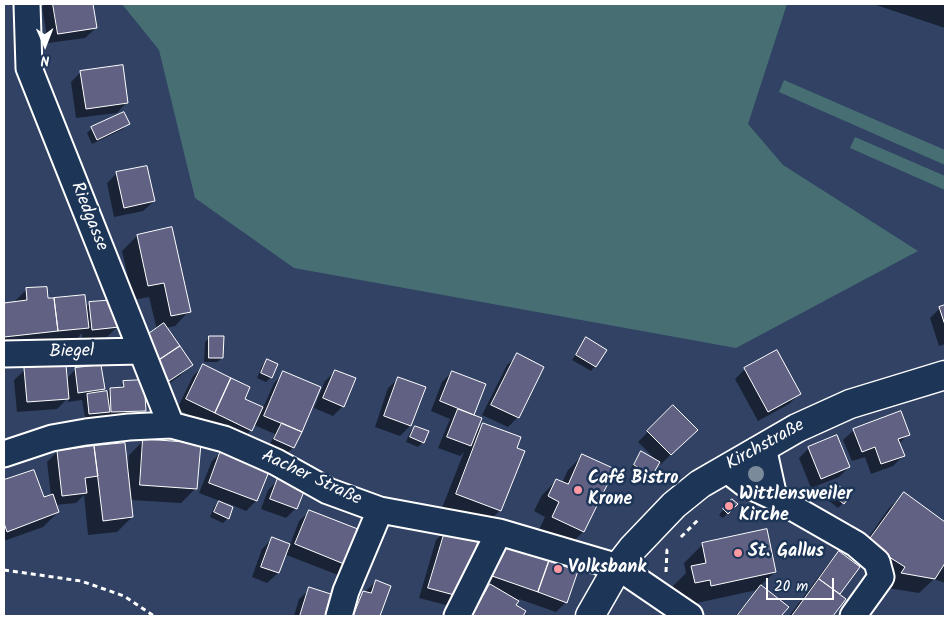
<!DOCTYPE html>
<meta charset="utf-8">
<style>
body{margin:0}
#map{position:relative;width:949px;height:620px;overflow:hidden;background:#314264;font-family:Kalam,sans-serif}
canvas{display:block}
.frame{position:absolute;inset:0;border:5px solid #fff;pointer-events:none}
.north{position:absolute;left:20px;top:20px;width:50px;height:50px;-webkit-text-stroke:4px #1d3557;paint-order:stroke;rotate:179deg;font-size:14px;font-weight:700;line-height:20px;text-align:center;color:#fff}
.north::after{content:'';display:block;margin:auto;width:18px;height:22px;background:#fff;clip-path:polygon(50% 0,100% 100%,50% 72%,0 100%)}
.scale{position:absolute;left:766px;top:578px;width:68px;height:22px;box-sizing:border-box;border:2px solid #fff;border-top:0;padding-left:6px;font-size:15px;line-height:18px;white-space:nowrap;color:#fff;-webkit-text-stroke:4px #1d3557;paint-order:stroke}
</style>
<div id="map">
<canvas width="949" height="620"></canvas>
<div class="frame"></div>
<div class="north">N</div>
<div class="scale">20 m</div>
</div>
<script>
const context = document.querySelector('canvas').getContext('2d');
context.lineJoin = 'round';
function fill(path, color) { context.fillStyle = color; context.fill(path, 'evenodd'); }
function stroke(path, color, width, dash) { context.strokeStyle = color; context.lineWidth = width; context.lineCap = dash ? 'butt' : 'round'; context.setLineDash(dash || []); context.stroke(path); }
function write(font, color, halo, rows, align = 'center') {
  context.font = font + ' Kalam,sans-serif'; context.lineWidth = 5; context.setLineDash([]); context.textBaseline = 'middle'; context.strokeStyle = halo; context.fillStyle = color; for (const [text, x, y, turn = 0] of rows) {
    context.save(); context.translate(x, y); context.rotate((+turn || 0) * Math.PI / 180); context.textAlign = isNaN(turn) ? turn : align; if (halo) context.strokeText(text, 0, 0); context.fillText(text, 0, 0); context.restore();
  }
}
const green = new Path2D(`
 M122,4H787L748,124L783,165L918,251L736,348L294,268L195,198L159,50Z
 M784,80L945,150V165L779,92Z
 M855,137L945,176V190L850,148Z`);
const shadow = new Path2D(`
 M45,4H92L96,28L85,38L48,43L42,7Z
 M873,4H945V28Z
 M81,72L127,102L117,113L76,118L71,82Z
 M128,124L123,129L92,144L87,133L92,128Z
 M117,173L154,201L143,211L114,217L107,183Z
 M137,236L189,311L175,326L166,328L191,365L181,375L159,391L157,330L149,297L133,300L122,251Z
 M26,290L47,300L86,308L90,304L117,327L107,337L82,339V333L78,338L46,341L4,350V304L13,303Z
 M945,306V344L939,346L930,318L940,308Z
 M210,337L222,358L217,362H204L205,342Z
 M586,338L595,366L591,371L572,360Z
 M518,355V417L508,427L482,415L507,365Z
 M267,361L271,377L266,382L257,378L262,366Z
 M203,366L243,399L263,408L274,383L284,373L293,448L288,452L270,444L275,434L254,425L251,430L241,440L177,409L193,376Z
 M76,369L103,389L99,393L107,392L110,389H118L124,383L145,410L135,420L101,422V416L85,418L82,400L68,402V398L57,409L17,412L14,380L25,370L66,379Z
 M745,369L799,394L789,404L758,421L735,379Z
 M335,371L343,406L333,416L314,408L325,381Z
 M452,372L485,385L473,416L475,432L483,424L500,510L486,525L442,508L464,452L460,456L438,448L450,419L431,411L442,382Z
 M399,378L424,387L410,426L400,436L375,427L388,388Z
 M673,407L696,430L660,465L658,462L646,480L630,470L641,453L657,461L638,442Z
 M415,427L423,442L418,447L406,442L410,432Z
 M854,430L908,434L899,444L903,456L893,466L871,474L865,457L852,461L843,440Z
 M144,440L196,488L181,503L130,500L132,517L117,532L88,535L84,495L76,503L55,505L58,512L43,527L4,541V482L33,471L44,499L51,496L47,462L57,452L128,466L129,455Z
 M809,448L849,467L839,477L811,488L799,458Z
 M222,451L268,470L256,501L246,511L227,503L228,518L223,523L210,517L214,507L220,501L199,493L212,461Z
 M583,455V532L569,546L538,532L545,517L534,511L542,495L556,481L562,483L568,470Z
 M278,480L296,508L286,518L261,509L268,490Z
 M834,492L843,503L838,508L828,500Z
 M904,494L945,523V583L934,579L919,593L888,588L854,558L889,508Z
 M732,501L736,504L723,518L719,515Z
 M310,511L348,565L338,575L284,554L278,573L267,583L252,577L262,549L272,539L290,545L299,521Z
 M447,529L456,595L446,605L419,598L436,540Z
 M703,544L775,572L760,586L787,607L780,616H735L757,590L692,604L691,598L676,601L673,586L686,573L684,563Z
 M839,553V593L838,595L844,599L832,616H789L829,563Z
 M494,557L566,602L556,612L519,599L515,606L525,611L522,616H466L475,600L487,588L483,586Z
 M376,582L390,587L379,616H348L353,602Z
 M310,589L330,616H294L299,599Z`);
const building = new Path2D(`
 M53,4H93L97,28L58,34Z
 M123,65L128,103L86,109L80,71Z
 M124,112L130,124L97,140L91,127Z
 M147,166L155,201L124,208L116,172Z
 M172,227L191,312L171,316L164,283L148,286L137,235Z
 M47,287L48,298H54L58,331L4,337V303L27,300L26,288Z
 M85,295L89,328L58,331L54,298Z
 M116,300L119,327L92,330L89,302Z
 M945,305V325L939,307Z
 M164,323L180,346L156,362L140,340Z
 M209,336H224L223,358H209Z
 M586,337L607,350L596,367L576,355Z
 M180,346L193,365L169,381L156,362Z
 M777,350L801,394L768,412L744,368Z
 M517,353L544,367L519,418L491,405Z
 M267,359L278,364L272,378L261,373Z
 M203,364L231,378L215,413L186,399Z
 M66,365L69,399L27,402L24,368Z
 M101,365L105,389L78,393L75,368Z
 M335,370L356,378L344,407L323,398Z
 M283,371L321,387L302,432L264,416Z
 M452,371L486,384L474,415L440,401Z
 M398,377L426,387L411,426L384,416Z
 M231,378L250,387L245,399L263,407L252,431L215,413Z
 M144,380L146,411L111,412L110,388L124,387L123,381Z
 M107,391L110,412L89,414L87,394Z
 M673,405L698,430L671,455L647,431Z
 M458,409L482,418L471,446L447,437Z
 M901,411L910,435L898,439L905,456L881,464L875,447L862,452L853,429Z
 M282,423L302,432L294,448L274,439Z
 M483,423L521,437L517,448L525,451L501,511L456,494Z
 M415,426L429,431L424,443L410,437Z
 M837,435L850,467L821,479L808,447Z
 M143,439L201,443L197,489L140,485Z
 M125,443L133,517L103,521L94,446Z
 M94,446L98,476L85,478L87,493L62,496L57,451Z
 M221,450L270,469L257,501L209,483Z
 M641,451L660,462L652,476L634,465Z
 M582,454L615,469L584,532L552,517L559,502L548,496L556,479L568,484Z
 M34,470L44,497L53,494L59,512L7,532L4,523V480Z
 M278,478L305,489L297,509L270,499Z
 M839,486L851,495L844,504L832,495Z
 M904,492L945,522V563L935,579L901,573L905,567L867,543Z
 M732,499L738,504L728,514L723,509Z
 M219,501L233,507L229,519L214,512Z
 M309,510L363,531L349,566L295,544Z
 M446,528L479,539L458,596L428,588Z
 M767,529L776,572L711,586L710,580L695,583L691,566L706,563L702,543Z
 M272,537L290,544L279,573L261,567Z
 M503,545L549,561L538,592L492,576Z
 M839,551L860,567L840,594L819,579Z
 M549,561L578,571L567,603L538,592Z
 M819,579L846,599L833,616H792Z
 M376,580L391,586L380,616H353L363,591L371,593Z
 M490,584L519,601L516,605L526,611L523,616H472Z
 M761,585L789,607L781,616H737Z
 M309,587L337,596L331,616H300Z`);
const path = new Path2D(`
 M681,537L699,519
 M4,570L81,581L124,596L154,616
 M666,572L667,550L669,549`);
const minor = new Path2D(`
 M27,4L29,68L171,425
 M4,354L141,351
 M763,447L774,497
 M4,454L52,438L86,432L129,427L171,425L224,439L276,462L328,491L380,510L499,532L618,567L690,616
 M726,469L744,483L774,497L856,544L877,562L881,577L853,616
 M339,616L346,591L380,510
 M457,616L499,532`);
const tertiary = new Path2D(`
 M590,616L618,567L632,549L674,505L700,484L797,428L850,404L945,375`);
const trees = [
 [756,474]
];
const markers = [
 [578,490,5,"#ff9aa2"],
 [729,506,5,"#ff9aa2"],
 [738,553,5,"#ff9aa2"],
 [558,569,5,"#ff9aa2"]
];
const streetNames = [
 ["Riedgasse",88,217,68],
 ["Biegel",72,353,-1],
 ["Kirchstraße",766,446,-29],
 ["Aacher Straße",311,479,25]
];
const poiNames = [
 ["Café Bistro",588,480],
 ["Krone",588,501],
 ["Wittlensweiler",739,496],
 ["Kirche",739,517],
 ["St. Gallus",748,553],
 ["Volksbank",568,569]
];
fill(green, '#476f73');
fill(shadow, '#0007');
fill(building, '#616183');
stroke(building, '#fff', 1);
stroke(minor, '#fff', 29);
stroke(tertiary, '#fff', 31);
stroke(path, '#fff', 3, [5, 4]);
stroke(minor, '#1d3557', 25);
stroke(tertiary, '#1d3557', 28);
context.fillStyle = '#7a8a9a';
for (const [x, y] of trees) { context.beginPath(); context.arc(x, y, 8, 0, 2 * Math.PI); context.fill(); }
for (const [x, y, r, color] of markers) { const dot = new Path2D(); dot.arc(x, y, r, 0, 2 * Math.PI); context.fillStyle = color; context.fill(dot); stroke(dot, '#1d3557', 2); }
write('18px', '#fff', '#1d3557', streetNames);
write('bold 18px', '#fff', '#1d3557', poiNames, 'left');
</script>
